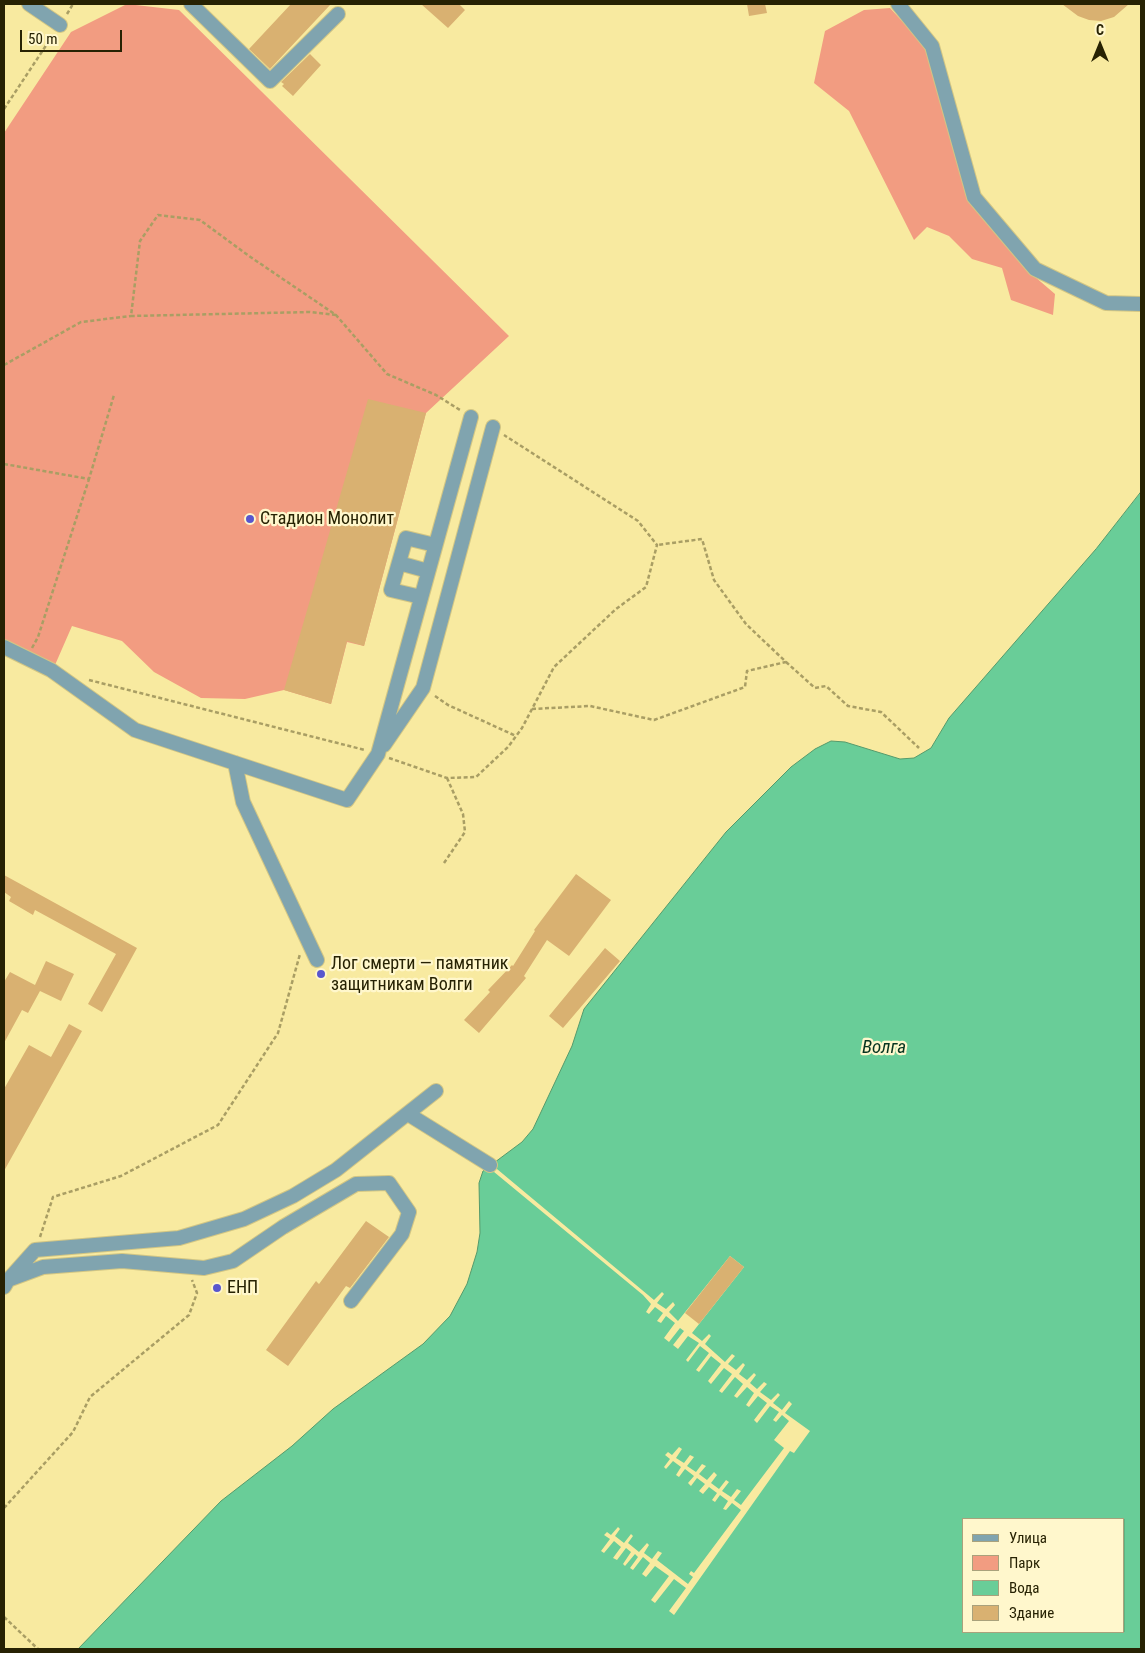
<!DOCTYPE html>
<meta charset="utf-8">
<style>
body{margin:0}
#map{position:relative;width:1145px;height:1653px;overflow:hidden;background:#f8eaa0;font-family:"Roboto Condensed",sans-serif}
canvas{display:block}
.frame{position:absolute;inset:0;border:5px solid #272203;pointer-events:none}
.legend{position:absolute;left:962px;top:1518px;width:162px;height:115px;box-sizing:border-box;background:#fff7cc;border:1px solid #a9a27c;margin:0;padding:6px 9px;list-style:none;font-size:15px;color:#272203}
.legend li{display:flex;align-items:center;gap:10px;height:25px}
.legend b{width:25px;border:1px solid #a9a27c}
.north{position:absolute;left:1075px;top:20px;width:50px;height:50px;-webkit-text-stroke:4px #fff7cc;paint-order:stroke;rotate:0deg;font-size:14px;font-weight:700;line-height:20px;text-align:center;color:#272203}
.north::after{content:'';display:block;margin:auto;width:18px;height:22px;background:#272203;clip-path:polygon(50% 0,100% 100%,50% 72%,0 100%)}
.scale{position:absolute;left:20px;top:30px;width:102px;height:22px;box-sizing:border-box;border:2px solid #272203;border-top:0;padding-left:6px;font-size:15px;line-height:18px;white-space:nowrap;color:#272203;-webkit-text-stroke:4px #fff7cc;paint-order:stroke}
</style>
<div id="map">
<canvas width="1145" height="1653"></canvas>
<div class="frame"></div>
<ul class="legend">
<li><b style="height:6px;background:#80a4af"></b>Улица</li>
<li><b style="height:14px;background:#f29c81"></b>Парк</li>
<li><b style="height:14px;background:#69cd98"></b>Вода</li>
<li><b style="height:14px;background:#d9b171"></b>Здание</li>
</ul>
<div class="north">С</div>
<div class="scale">50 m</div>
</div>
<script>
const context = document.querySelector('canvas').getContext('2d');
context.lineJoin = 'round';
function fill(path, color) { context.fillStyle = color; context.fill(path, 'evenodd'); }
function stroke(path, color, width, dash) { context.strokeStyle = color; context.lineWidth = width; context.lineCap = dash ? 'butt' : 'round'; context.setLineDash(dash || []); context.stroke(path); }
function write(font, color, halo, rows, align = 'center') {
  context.font = font + ' "Roboto Condensed",sans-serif'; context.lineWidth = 4.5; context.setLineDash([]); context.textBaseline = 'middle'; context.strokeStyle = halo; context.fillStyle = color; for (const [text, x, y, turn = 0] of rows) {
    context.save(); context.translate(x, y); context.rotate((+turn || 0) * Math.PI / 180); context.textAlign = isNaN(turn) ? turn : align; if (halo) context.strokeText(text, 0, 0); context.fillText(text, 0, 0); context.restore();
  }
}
const green = new Path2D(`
 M127,4L179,10L509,336L426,413L364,646L347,642L331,704L284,690L245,699L201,698L154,672L122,641L72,626L55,665L4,640V133L71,32Z
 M890,8L927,48L966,194L1027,270L1055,294L1053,315L1011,300L1002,268L972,259L949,236L927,227L914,240L849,111L814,83L825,31L864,10Z`);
const water = new Path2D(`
 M1141,492V1649H78L221,1501L292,1446L333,1409L423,1344L450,1316L467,1284L477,1252L480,1233L479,1183L483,1171L522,1142L533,1129L572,1046L584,1009L726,832L791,767L815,749L831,741L845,742L900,759L914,758L931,748L949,718L1096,549ZM964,1519H1124V1632H964Z`);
const pier = new Path2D(`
 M491,1164L654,1300L662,1292L664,1294L657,1303L666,1309L673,1302L675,1305L669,1312L678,1321L730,1256L744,1267L692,1333L702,1341L709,1334L711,1336L705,1344L725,1362L732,1354L735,1356L728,1364L736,1370L743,1363L745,1365L739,1374L747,1380L754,1373L756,1375L750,1383L757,1389L764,1382L767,1384L760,1392L771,1400L778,1393L780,1395L773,1403L782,1410L789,1401L792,1404L785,1413L810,1431L794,1453L790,1451L674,1615L669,1611L686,1588L674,1579L655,1603L651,1600L669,1576L655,1566L646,1577L642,1574L650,1563L643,1557L633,1570L630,1568L638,1557L635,1554L625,1566L623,1564L631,1552L626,1548L617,1560L613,1558L621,1547L614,1541L604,1553L601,1551L610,1539L604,1535L607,1532L611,1535L618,1527L620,1529L615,1536L624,1543L631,1534L633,1536L628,1543L639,1552L647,1543L649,1545L644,1553L652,1559L658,1551L662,1553L657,1560L688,1584L693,1577L689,1574L691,1571L694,1573L741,1510L732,1503L726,1510L723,1509L728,1501L720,1495L715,1502L712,1500L717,1493L709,1487L703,1494L699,1491L705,1484L697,1478L691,1486L688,1483L694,1476L685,1469L679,1477L676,1475L681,1467L673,1461L666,1469L664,1467L670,1459L665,1455L668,1452L672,1455L679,1447L682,1449L676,1458L684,1463L690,1455L694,1457L687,1466L696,1472L702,1464L706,1466L699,1474L707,1480L714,1472L717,1475L711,1483L719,1489L726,1480L729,1482L722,1491L731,1497L737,1489L741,1491L734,1500L741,1505L784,1448L774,1440L789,1421L782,1415L776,1422L773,1420L779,1412L770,1406L757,1423L754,1420L767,1403L758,1396L749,1407L746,1405L754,1393L747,1387L737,1398L734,1396L743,1384L735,1377L722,1393L719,1391L732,1374L724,1368L711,1384L708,1381L721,1364L711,1356L699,1372L696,1370L709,1353L700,1346L688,1362L686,1360L699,1343L688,1336L678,1349L673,1345L684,1331L680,1328L669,1342L664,1338L675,1323L666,1316L661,1323L657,1321L663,1313L655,1307L649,1314L646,1312L651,1304L643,1295L488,1167Z`);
const building = new Path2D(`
 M291,4H331L270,69L249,49Z
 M421,4H459L465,10L448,28Z
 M747,4H765L767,13L749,16Z
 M1062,4H1129L1114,17L1101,21L1089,20L1078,16Z
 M310,54L321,65L293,96L282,86L284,84L281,82Z
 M368,399L426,413L364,646L347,641L331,704L284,690Z
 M576,874L611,900L569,956L547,940L524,976L526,978L479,1033L464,1020L490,992L488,990L512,965L513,966L535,931L534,930Z
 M4,875L137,948L102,1012L88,1004L116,954L35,910L33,915L9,901L11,897L4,892Z
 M605,948L620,961L563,1028L549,1016Z
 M46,961L74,974L61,1001L40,991L28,1013L22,1010L4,1043V982L10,972L35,985Z
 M69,1024L82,1031L4,1171V1089L29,1045L51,1057Z
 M366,1221L389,1237L350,1288L346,1286L288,1366L266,1350L316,1281L319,1284Z
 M730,1256L744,1267L699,1324L685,1313Z`);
const path = new Path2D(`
 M67,14L73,4
 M4,109L53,35
 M336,315L310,312L131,316L140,241L158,215L200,220L249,256L336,315L387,374L436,395L460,410
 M4,365L81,322L131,316
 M4,464L89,479L114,395
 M32,648L38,637L89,479
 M786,662L815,688L826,686L848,706L881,712L919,748
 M89,680L365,750
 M435,696L448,705L516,736
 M532,709L590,706L654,720L745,687L747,671L786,662L746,624L714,580L702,539L657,545
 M389,758L447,778L476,777L508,747L522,728L554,667L616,609L646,587L657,545L638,521L504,435
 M444,863L465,832L463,814L447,778
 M40,1237L53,1197L121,1176L218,1125L278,1033L300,954
 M4,1508L73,1432L90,1397L189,1315L197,1293L192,1280
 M4,1617L38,1649`);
const minor = new Path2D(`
 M29,4L60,25
 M191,4L270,81L338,14
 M898,4L932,46L974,197L1035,269L1106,303L1141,304
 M399,563L428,571
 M421,597L391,590L406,538L435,545
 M4,647L51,670L135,730L347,800L378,754L471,417
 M384,745L423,688L493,427
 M235,763L243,802L317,960
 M408,1114L490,1165
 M10,1278L35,1250L179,1238L244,1219L293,1196L336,1170L436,1091
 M4,1287L8,1280L43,1267L122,1261L204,1268L233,1261L283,1227L356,1184L389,1183L409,1212L402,1234L351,1301`);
const markers = [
 [250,519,5,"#5856ce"],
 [321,974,5,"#5856ce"],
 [217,1288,5,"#5856ce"]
];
const poiNames = [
 ["Стадион Монолит",260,519],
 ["Лог смерти — памятник",331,964],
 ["защитникам Волги",331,985],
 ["ЕНП",227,1288]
];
const waterNames = [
 ["Волга",884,1048]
];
fill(green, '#f29c81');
fill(water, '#69cd98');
stroke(water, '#559a6b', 1);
fill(pier, '#f8eaa0');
fill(building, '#d9b171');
stroke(minor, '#d2c684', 16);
stroke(path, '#a99e64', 2.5, [4, 2.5]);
stroke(minor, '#80a4af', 14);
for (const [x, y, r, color] of markers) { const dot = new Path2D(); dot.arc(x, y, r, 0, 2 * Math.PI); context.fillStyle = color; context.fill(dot); stroke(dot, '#fff7cc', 2); }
write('18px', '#272203', '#fff7cc', poiNames, 'left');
write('italic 19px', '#073420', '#fff7cc', waterNames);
</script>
